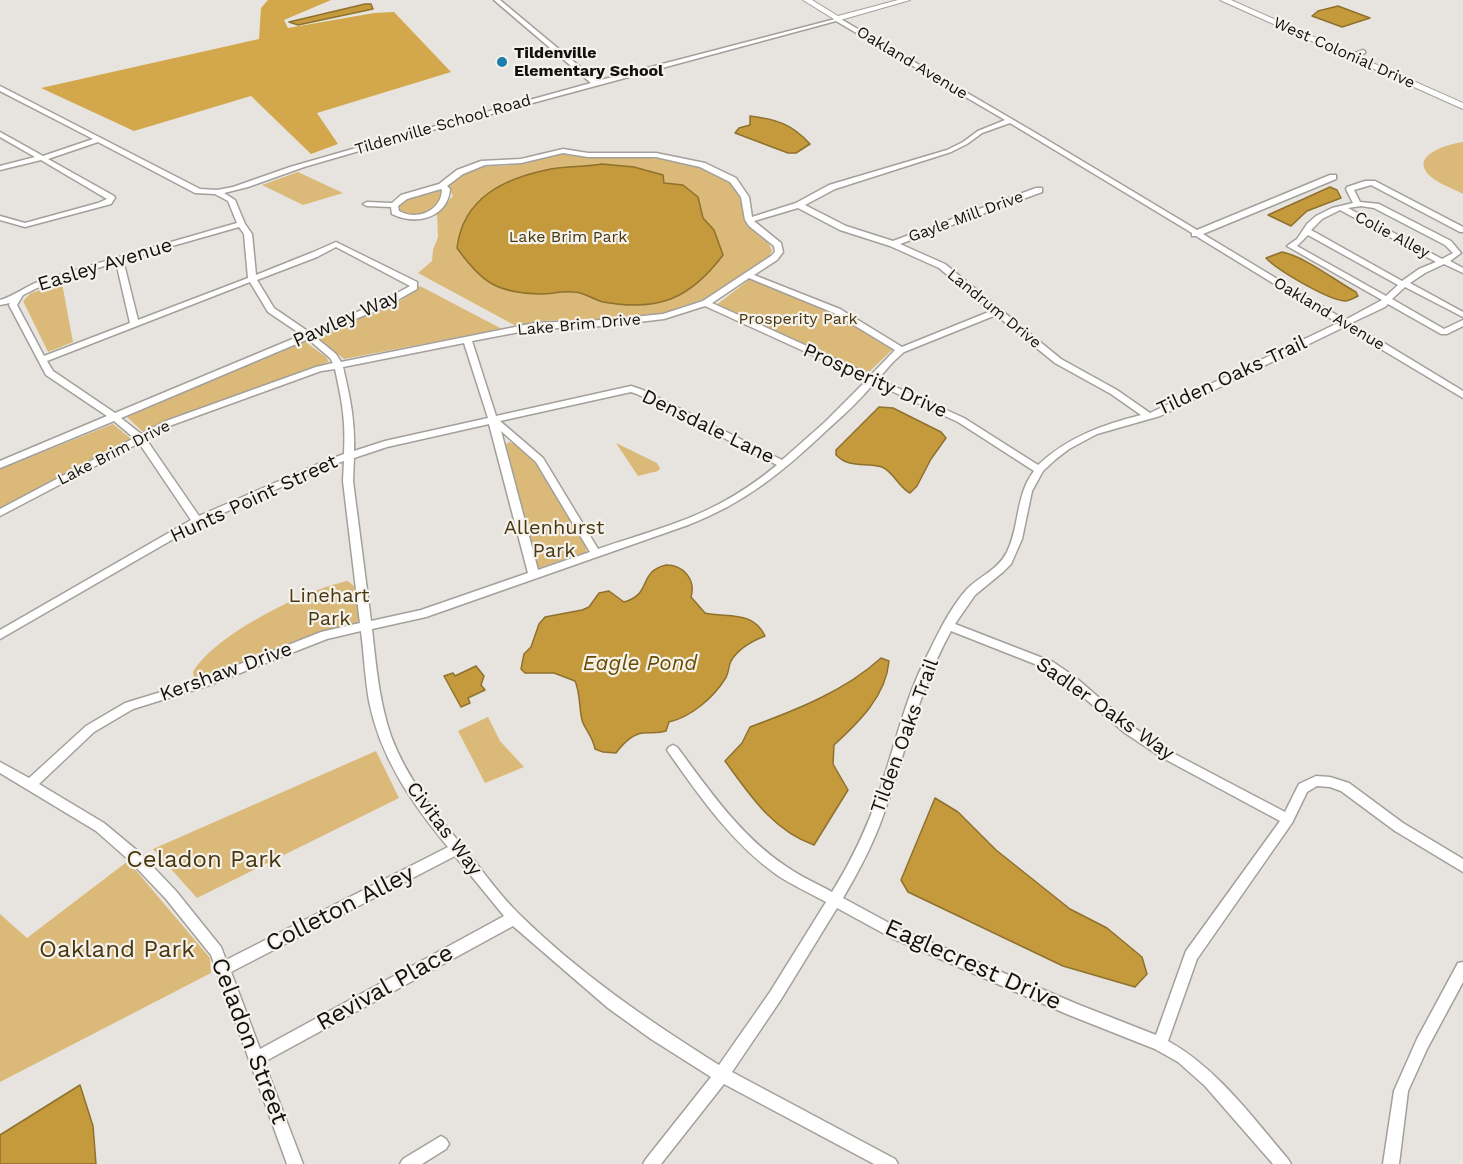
<!DOCTYPE html>
<style>
body{margin:0}
canvas{display:block;background:#e7e4df}
</style>
<canvas width="1463" height="1164"></canvas>
<script>
const context = document.querySelector('canvas').getContext('2d');
context.lineJoin = 'round';
function fill(path, color) { context.fillStyle = color; context.fill(path, 'evenodd'); }
function stroke(path, color, width, dash) { context.strokeStyle = color; context.lineWidth = width; context.lineCap = dash ? 'butt' : 'round'; context.setLineDash(dash || []); context.stroke(path); }
function write(font, color, halo, rows, align = 'center') {
  context.font = font + ' "Work Sans",sans-serif'; context.lineWidth = 4.5; context.setLineDash([]); context.textBaseline = 'middle'; context.strokeStyle = halo; context.fillStyle = color; for (const [text, x, y, turn = 0] of rows) {
    context.save(); context.translate(x, y); context.rotate((+turn || 0) * Math.PI / 180); context.textAlign = isNaN(turn) ? turn : align; if (halo) context.strokeText(text, 0, 0); context.fillText(text, 0, 0); context.restore();
  }
}
const green = new Path2D(`
 M1463,142V194C1452,188 1439,184 1430,176C1408,155 1449,144 1463,142Z
 M573,152C604,154 712,158 731,182C739,192 745,215 752,228C757,238 769,239 772,251L768,258L707,298L657,315L621,319L539,321L516,326L418,273L432,261L433,250L438,237L437,213L453,196L447,184C479,159 489,170 523,163C540,159 555,153 573,152Z
 M298,172L343,193L303,205L262,185Z
 M439,189H442V203L424,213L408,215L398,209C404,194 425,193 439,189Z
 M750,279L804,299L840,316L893,349L870,371L863,372L715,306Z
 M62,283L73,342L48,352L23,301L31,293Z
 M420,286L502,329L344,359L318,339L325,332L400,301Z
 M304,341L326,357L329,362L168,419L148,431H142L127,417Z
 M113,424L130,438L129,441L0,509V469Z
 M509,442C536,448 572,523 587,547L586,552L539,568L536,565L505,445Z
 M616,443L657,463L660,468L658,471L638,476Z
 M348,581L354,586C356,597 360,610 358,622L354,625L322,631L297,640L206,676L199,679L194,677L193,672C214,635 306,589 348,581Z
 M488,717L500,741L524,767L485,783L458,731Z
 M376,751L399,798L197,898L153,849Z
 M128,861L210,958L211,973L0,1082V914L27,938Z`);
const forest = new Path2D(`
 M268,0H331L284,20L288,28L374,13L394,12L451,72L317,113L338,144L311,154L251,96L134,131L41,88L259,39L261,8Z`);
const water = new Path2D(`
 M365,4H371L373,9L298,25L289,22Z
 M1338,6L1370,18L1342,27L1312,16L1318,11Z
 M750,116C776,119 792,124 810,144L796,153H788L735,133L739,128L750,125Z
 M602,164L634,167L663,175L664,183L683,185L698,197L703,218L714,230L723,255C690,299 658,312 603,302C592,299 584,292 573,292C562,291 551,294 541,294C497,293 482,283 457,248C463,197 505,178 551,169C568,166 585,167 602,164Z
 M1330,187L1337,190L1341,198L1307,211L1291,226L1268,215Z
 M1282,252C1306,257 1334,280 1356,292L1358,296C1354,298 1349,301 1345,301C1328,300 1277,270 1266,258Z
 M879,407L893,408L941,432L946,438L931,459L917,486L910,493C898,487 894,472 882,467C865,462 850,469 836,455V450Z
 M666,565C684,565 696,580 691,597L705,613C727,618 753,610 765,636C752,641 738,649 731,661C728,667 729,674 725,679C713,698 691,717 669,722L666,731C657,734 652,732 643,733C632,734 622,745 616,753L603,752L595,749C593,738 587,732 583,723C579,715 581,694 575,681L554,673H525L521,669L524,654L531,647L539,624L545,617L582,610L589,607L599,593L609,591L624,602C653,594 637,572 666,565Z
 M881,658L889,661C886,696 859,722 834,745L833,764L848,790L814,845C773,831 750,795 725,761L742,743L750,727C796,710 845,691 881,658Z
 M476,666L484,676L481,685L485,690L468,698L470,703L461,707L444,676L453,673L455,676Z
 M935,798L958,812L996,850L1070,909L1107,928L1142,957L1147,974L1135,987L1063,966L908,892L901,880Z
 M80,1085L93,1126L96,1164H0V1135Z`);
const minor = new Path2D(`
 M494,0H500L597,81L839,18L1034,132L1197,230L1330,175H1336V179L1203,234L1345,320L1382,300L1287,246L1297,239L1307,224L1316,216L1332,208L1353,203L1346,189L1347,187L1365,181H1375L1463,227V232H1460L1371,185L1354,190L1360,202L1379,204L1451,241L1461,253L1450,261L1463,268V273L1444,264L1425,273L1410,283L1463,312V317L1405,287L1392,299L1444,329L1463,320V326L1447,334H1441L1388,304L1385,307L1351,323L1463,391V398L1344,327L1160,416L1097,434L1069,449L1056,459L1043,471L1032,491L1022,539L1011,564L1003,572L975,595L955,624L1053,662L1075,677L1133,727L1169,751L1285,812L1299,784L1316,776L1330,777L1349,783L1403,823L1463,859V872L1395,831L1341,791L1330,787L1317,786L1307,792L1292,823L1197,959L1168,1041C1217,1068 1252,1117 1288,1159L1291,1164H1273L1205,1086L1178,1062L1155,1049L1069,1015L892,938L837,908L780,1001L732,1072L895,1159L898,1164H874L724,1084L661,1164H643L646,1159L711,1077L651,1039L608,1008L513,926L264,1062L303,1164H287L211,955L166,899L130,861L96,831L0,773V762L29,778L86,726L125,703L200,680L321,632L360,623L343,481L344,461L326,467L201,523L0,639V630L191,520L139,443L0,516V509L134,438L114,421L0,468V461L107,416L46,375L9,305L10,303L0,305V300C15,296 25,286 41,281C106,260 171,242 237,223L228,201L215,194L195,193L98,142L48,159L114,196L115,198L111,204L25,227L0,220V216L25,223L98,203L107,199L41,160L0,170V166L35,157L0,137V132L43,156L93,139L0,91V86L200,189L217,190L233,187L290,167L349,150L591,83ZM836,21L1005,120L978,131L963,142L947,150L829,185L796,203L752,217L749,197L736,178L705,163L656,153H588L563,149L521,159L481,161L457,170L439,184L401,195L392,203L367,202L363,204L367,206L391,207L392,214C415,226 448,218 450,189L447,186L463,174L485,165L521,163L563,153L588,157H656L700,167L730,182L741,197L745,220L749,226L774,246L775,252L771,256L703,301L663,314L604,320L535,323L341,362L336,354L314,336L387,306L417,289V282L336,242L311,253L256,275L252,234L245,224L235,200L224,193L248,187L304,167L414,135ZM1010,123L1192,233V236H1196L1338,323L1150,413L1117,390L1061,359L945,264L900,244L1042,192V188H1036L893,241L846,226L805,205L835,189L951,152L967,144L982,133ZM441,189L442,190C441,211 417,221 399,211L398,206L407,199ZM1361,206L1374,208L1445,245L1453,253L1442,259L1348,208ZM798,208L840,230L890,246L939,268L991,311L902,347L840,309L754,275L777,260L783,252L781,243L754,221ZM1340,210L1436,262L1419,269L1402,281L1311,230L1322,219ZM239,227L244,234L248,278L138,320L123,260ZM1308,235L1398,285L1386,296L1297,246ZM336,247L410,286L381,302L309,332L274,308L257,280L317,257ZM116,262L130,323L44,356L17,305L23,295L37,288ZM749,278L834,313L895,350L871,375L712,303ZM250,282L268,312L302,335L115,413L53,371L47,361ZM705,306L867,380L825,422L782,460L643,390L631,386L496,416L472,341L535,329L604,326L664,319ZM996,315L1055,363L1111,394L1141,415C1102,425 1068,437 1038,465L964,418L878,379L893,362L904,352ZM308,339L330,358L333,363L316,367L166,421L141,434L121,418ZM464,343L488,418L385,441L354,451C355,420 350,397 343,367ZM335,369C342,401 346,421 344,454L320,463L199,516L146,439L172,425L321,371ZM874,383L958,422L1034,471C1015,496 1020,526 1007,552C998,570 980,576 967,589C949,609 937,636 925,660C904,702 894,749 879,793C867,828 852,860 832,892C818,884 801,877 787,867C741,837 709,790 677,747L673,745L669,747L667,750L669,753C700,797 732,843 777,875C792,885 810,893 826,902L770,992L719,1065C649,1021 580,974 520,915C500,896 483,871 465,849C436,814 407,779 391,736C379,701 376,665 372,629L426,617L688,525C745,503 784,471 828,429C844,415 860,400 874,383ZM631,392L637,394L777,465C759,480 740,493 719,504C682,524 638,535 598,549L543,458L500,421ZM489,424L528,573L421,610L371,621L353,481L354,458L387,447ZM501,431L536,462L590,552L538,570ZM361,631C364,654 365,678 369,701C380,757 412,804 448,847L226,960L221,947L176,891L140,853L104,823L39,784L94,732L133,709L207,686L327,639ZM951,631L1045,668L1067,683L1125,733L1161,757L1280,821L1186,951L1156,1035L1077,1004L902,930L843,898C859,871 873,844 883,816C905,754 919,689 951,631ZM455,856L504,916L260,1049L231,972Z
 M1363,50L1365,51V53L1351,58L1348,56Z
 M1463,962V982L1427,1049L1408,1091L1399,1164H1383L1394,1091L1417,1039L1458,963Z
 M441,1136L446,1139L449,1144L446,1149L422,1164H400L403,1159Z`);
const major = new Path2D(`
 M803,0H812L838,16L898,0H910L837,21Z`);
const highway = new Path2D(`
 M1220,0H1231L1463,103V109Z`);
const markers = [
 [502,62,6,"#1c7eaa"]
];
const farPoinames = [
 ["Tildenville",514,53],
 ["Elementary School",514,71]
];
const farStreetnames = [
 ["West Colonial Drive",1344,53,24],
 ["Oakland Avenue",912,63,31],
 ["Tildenville School Road",443,125,-16],
 ["Gayle Mill Drive",966,217,-20],
 ["Colie Alley",1392,235,28],
 ["Landrum Drive",994,309,39],
 ["Oakland Avenue",1329,314,31],
 ["Lake Brim Drive",579,325,-5],
 ["Lake Brim Drive",114,453,-27]
];
const farParknames = [
 ["Lake Brim Park",568,237],
 ["Prosperity Park",798,319]
];
const streetNames = [
 ["Easley Avenue",105,265,-17],
 ["Pawley Way",346,319,-24],
 ["Tilden Oaks Trail",1232,376,-25],
 ["Prosperity Drive",875,381,24],
 ["Densdale Lane",708,427,26],
 ["Hunts Point Street",254,499,-25],
 ["Kershaw Drive",226,672,-20],
 ["Sadler Oaks Way",1105,709,35],
 ["Tilden Oaks Trail",905,736,-70],
 ["Civitas Way",444,829,53]
];
const parkNames = [
 ["Allenhurst",554,528],
 ["Park",554,551],
 ["Linehart",329,596],
 ["Park",329,619]
];
const waterNames = [
 ["Eagle Pond",640,664]
];
const nearParknames = [
 ["Celadon Park",204,860],
 ["Oakland Park",117,950]
];
const nearStreetnames = [
 ["Colleton Alley",340,909,-27],
 ["Eaglecrest Drive",973,965,24],
 ["Revival Place",385,988,-29],
 ["Celadon Street",249,1041,69]
];
fill(green, '#dbb978');
fill(forest, '#d3a74b');
fill(water, '#c59a3c');
stroke(water, '#8f712e', 1.5);
stroke(minor, '#a3a09b', 3);
stroke(major, '#a3a09b', 2);
stroke(highway, '#a3a09b', 2);
fill(minor, '#fff');
fill(major, '#fff');
fill(highway, '#fff');
for (const [x, y, r, color] of markers) { const dot = new Path2D(); dot.arc(x, y, r, 0, 2 * Math.PI); context.fillStyle = color; context.fill(dot); stroke(dot, '#f5f2ec', 2); }
write('bold 16px', '#12110f', '#f5f2ec', farPoinames, 'left');
write('16px', '#12110f', '#f5f2ec', farStreetnames);
write('16px', '#493710', '#f5f2ec', farParknames);
write('20px', '#12110f', '#f5f2ec', streetNames);
write('20px', '#493710', '#f5f2ec', parkNames);
write('italic 21px', '#694c00', '#f5f2ec', waterNames);
write('24px', '#493710', '#f5f2ec', nearParknames);
write('24px', '#12110f', '#f5f2ec', nearStreetnames);
</script>
